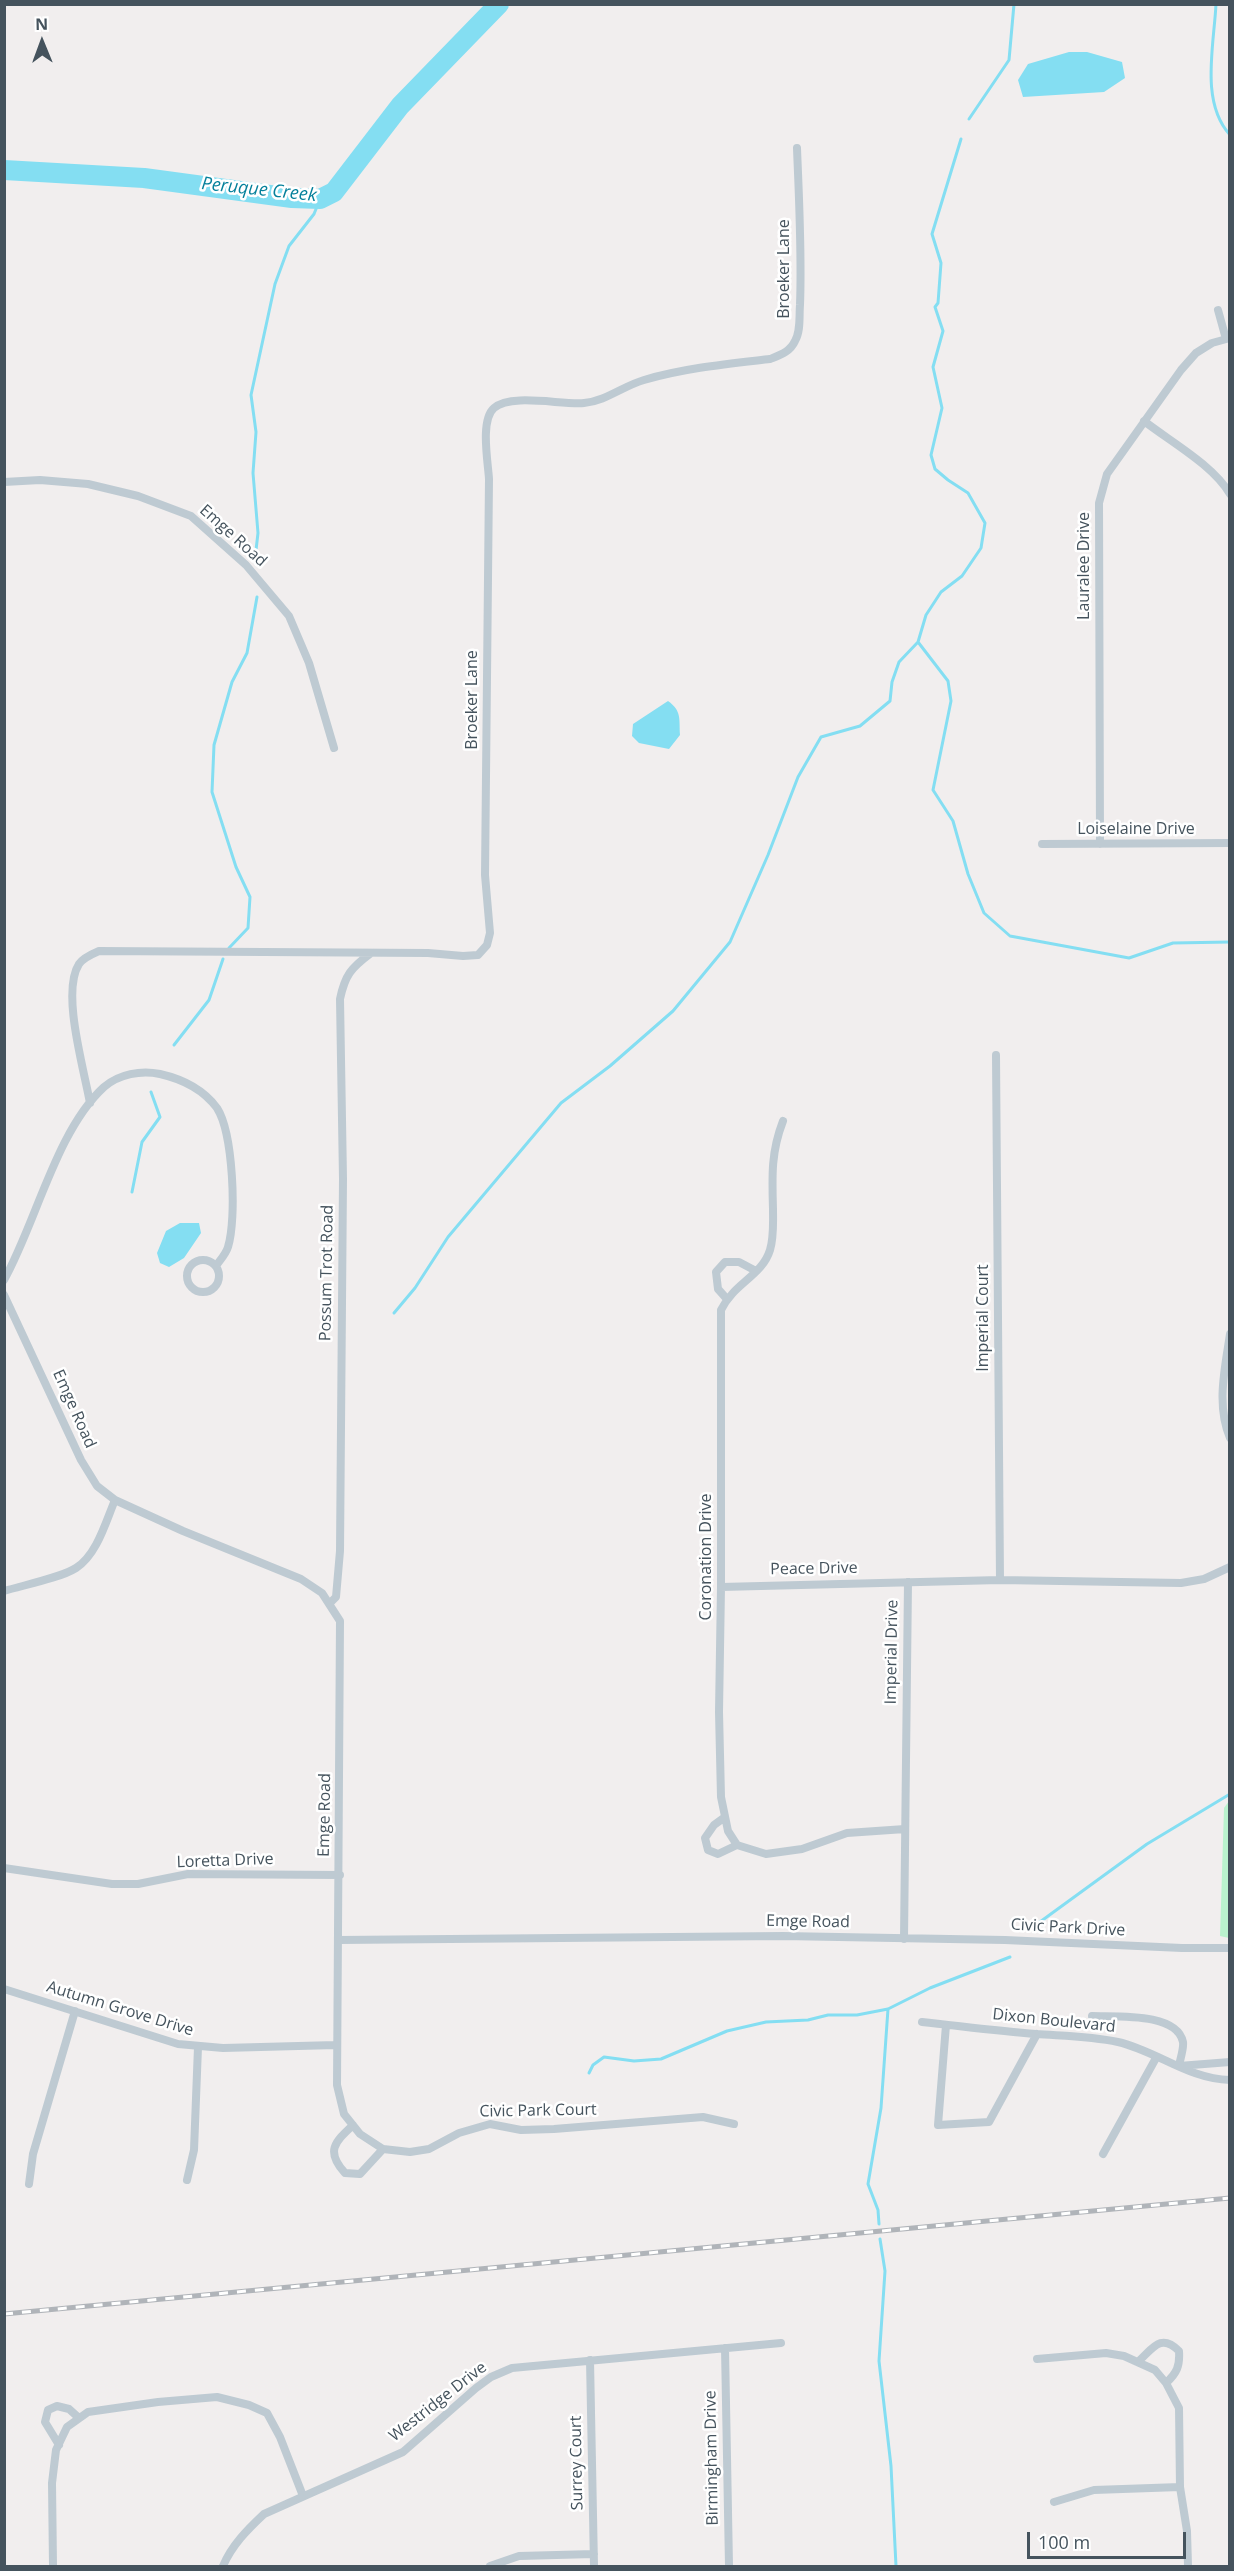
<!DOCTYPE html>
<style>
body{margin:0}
#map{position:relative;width:1234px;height:2571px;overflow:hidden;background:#f1eeee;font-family:"Open Sans",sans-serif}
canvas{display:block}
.frame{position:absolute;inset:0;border:6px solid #45535d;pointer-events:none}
.north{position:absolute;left:12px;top:12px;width:60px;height:60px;-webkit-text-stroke:4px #fff;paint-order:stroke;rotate:359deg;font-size:16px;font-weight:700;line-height:24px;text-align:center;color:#45535d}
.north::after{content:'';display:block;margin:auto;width:21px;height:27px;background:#45535d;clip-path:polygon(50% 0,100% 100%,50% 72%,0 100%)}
.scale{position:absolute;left:1027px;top:2532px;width:159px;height:27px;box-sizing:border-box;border:3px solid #45535d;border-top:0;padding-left:8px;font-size:18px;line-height:21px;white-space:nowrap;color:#45535d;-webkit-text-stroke:4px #fff;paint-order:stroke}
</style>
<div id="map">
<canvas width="1234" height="2571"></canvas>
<div class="frame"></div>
<div class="north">N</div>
<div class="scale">100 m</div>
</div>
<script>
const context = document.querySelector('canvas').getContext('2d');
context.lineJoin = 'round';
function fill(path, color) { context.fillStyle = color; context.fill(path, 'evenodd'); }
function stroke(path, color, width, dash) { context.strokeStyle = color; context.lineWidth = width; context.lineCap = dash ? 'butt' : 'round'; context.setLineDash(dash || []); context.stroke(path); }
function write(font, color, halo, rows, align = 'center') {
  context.font = font + ' "Open Sans",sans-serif'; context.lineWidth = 5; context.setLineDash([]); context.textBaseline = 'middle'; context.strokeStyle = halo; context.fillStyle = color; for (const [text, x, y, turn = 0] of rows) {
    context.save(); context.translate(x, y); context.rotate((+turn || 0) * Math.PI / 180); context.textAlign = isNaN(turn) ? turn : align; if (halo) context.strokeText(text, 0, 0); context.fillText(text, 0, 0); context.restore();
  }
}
const green = new Path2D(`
 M1229,1801V1938L1220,1936L1224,1808Z`);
const water = new Path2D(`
 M1069,52H1087L1122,62L1125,78L1104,92L1023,97L1018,80L1028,64Z
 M668,701C682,711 679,719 680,735L669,749L639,743L632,736L633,724Z
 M180,1223H199L201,1233L184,1258L169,1267L160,1263L157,1253L166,1231Z`);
const stream = new Path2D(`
 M1216,4C1214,46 1200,102 1230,135
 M969,119L1009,60L1014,4
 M256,550L258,533L253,473L256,432L251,395L275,284L289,246L314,214L320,199
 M918,642L948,681L951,701L933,790L953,821L968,874L984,913L1010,936L1129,958L1173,943L1230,942
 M229,948L248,928L250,897L236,867L212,792L214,745L232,682L247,653L257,597
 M174,1045L209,1000L223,959
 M132,1192L142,1142L160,1117L151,1092
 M394,1313L415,1288L448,1237L561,1103L610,1066L673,1011L730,942L768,855L798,777L821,737L860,726L890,701L892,682L899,662L918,642L926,615L941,592L962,576L981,548L985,523L968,493L948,480L935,469L931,455L942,408L933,367L943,331L935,307L938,303L941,263L932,234L961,139
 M1033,1927L1147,1844L1230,1794
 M589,2073L593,2065L604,2057L634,2061L661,2059L727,2031L766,2022L808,2020L828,2015H857L888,2009L930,1988L1010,1957
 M879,2224L878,2210L868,2184L881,2108L888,2009
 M880,2239L885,2271L879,2361L891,2466L896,2566`);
const river = new Path2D(`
 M4,170L144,178L292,198L320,199L334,192L400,106L499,4`);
const street = new Path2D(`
 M1218,310L1226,339
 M1144,421C1171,442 1213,465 1230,494
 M4,482L40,480L88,484L138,496L191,516L246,565L289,616L309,663L334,748
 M1042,844L1230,843
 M1100,844L1099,503L1107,474L1181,370L1196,353L1212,343L1230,338
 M996,1055L1000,1580
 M90,1103C84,1069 61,992 79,964C83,958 92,954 99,951L428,953L463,956L478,955L487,945L490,933L485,875L489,479C488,462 480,420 494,408C511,393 561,405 584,403C606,401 623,386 644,380C685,368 727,364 770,359C780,355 790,352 795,341C801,331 799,316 800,305C802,253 799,200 797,148
 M783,1121C771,1152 772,1176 773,1209C773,1223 774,1237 770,1250C762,1276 734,1283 721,1310V1587L719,1712L721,1797L728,1831L737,1845L766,1854L802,1849L847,1833L905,1829
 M187 1276a16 16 0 1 1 32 0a16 16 0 1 1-32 0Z
 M4,1280C36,1223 56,1131 104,1087C119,1074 141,1070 160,1074C182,1079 203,1089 217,1108C233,1133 237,1218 228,1247C226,1254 220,1260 216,1266
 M4,1295L81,1460L97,1486L115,1500L183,1531L301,1579L322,1593L340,1621L337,2085L344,2114L360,2134L383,2149L410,2152L429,2149L459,2133L490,2124L521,2130L554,2129L703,2117L734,2124
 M726,1298L718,1289L716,1272L725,1262H739L756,1271
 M1230,1334C1225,1368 1216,1405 1230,1438
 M721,1587L1000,1580L1181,1583L1204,1579L1230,1567
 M4,1591C24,1585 60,1578 76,1568C97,1555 106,1521 115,1500
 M330,1603L336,1597L340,1551L343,1179L340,999C345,975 351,968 371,953
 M725,1817L714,1825L705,1838L708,1850L718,1854L737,1845
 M4,1868L112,1884H138L188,1874L340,1875
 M904,1939L908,1582
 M339,1940L783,1936L1005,1940L1182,1948H1230
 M4,1989L178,2044L223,2048L336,2045
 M1092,2016C1116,2017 1177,2012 1183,2042C1184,2049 1180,2059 1179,2066
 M922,2022C960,2026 998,2031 1036,2034C1064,2036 1090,2036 1118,2042C1157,2051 1188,2079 1230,2080
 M946,2025L938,2125L989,2122L1037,2034
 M1179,2066L1230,2062
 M353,2125C335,2142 325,2151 345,2173L360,2174L383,2149
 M1103,2154L1156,2058
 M187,2180L194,2150L198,2047
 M29,2184L33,2154L75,2011
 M725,2348L729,2566
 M1037,2359L1106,2353L1124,2356L1155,2370L1166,2383L1179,2408L1180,2487L1187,2531L1188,2566
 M590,2360L594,2566
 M1139,2361C1153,2348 1161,2333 1179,2351C1180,2366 1177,2373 1166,2383
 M59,2445L45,2422L48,2410L57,2406L69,2409L79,2418
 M1054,2502L1094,2490L1180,2487
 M53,2566L52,2483L56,2450L67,2427L88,2412L158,2402L217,2397L249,2405L267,2413L280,2437L303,2496
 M223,2566C232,2545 247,2530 264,2514L403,2452L476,2388L491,2377L512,2368L781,2343
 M490,2566L519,2556L594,2554`);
const rail = new Path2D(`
 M4,2314L1230,2198`);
const streetNames = [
 ["Broeker Lane",784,269,-90],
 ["Emge Road",233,536,42],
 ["Lauralee Drive",1084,566,-90],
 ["Broeker Lane",472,700,-90],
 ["Loiselaine Drive",1136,829],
 ["Possum Trot Road",327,1273,-89],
 ["Imperial Court",983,1318,-90],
 ["Emge Road",74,1409,66],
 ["Coronation Drive",706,1557,-90],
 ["Peace Drive",814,1569,-1],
 ["Imperial Drive",892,1652,-89],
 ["Emge Road",325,1815,-89],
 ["Loretta Drive",225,1861,-2],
 ["Emge Road",808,1922,1],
 ["Civic Park Drive",1068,1928,3],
 ["Autumn Grove Drive",120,2009,17],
 ["Dixon Boulevard",1054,2021,6],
 ["Civic Park Court",538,2111,-1],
 ["Westridge Drive",438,2402,-38],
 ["Birmingham Drive",712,2458,-91],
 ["Surrey Court",577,2463,-91]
];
const waterNames = [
 ["Peruque Creek",259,190,6]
];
fill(green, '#baf2ce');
fill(water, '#84def2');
stroke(stream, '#84def2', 3);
stroke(river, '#84def2', 20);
stroke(street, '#becad2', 8);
stroke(rail, '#b0b4b9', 5);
stroke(rail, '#fff', 3, [9]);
write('16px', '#45535d', '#fff', streetNames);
write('italic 18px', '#05809b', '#fff', waterNames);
</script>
